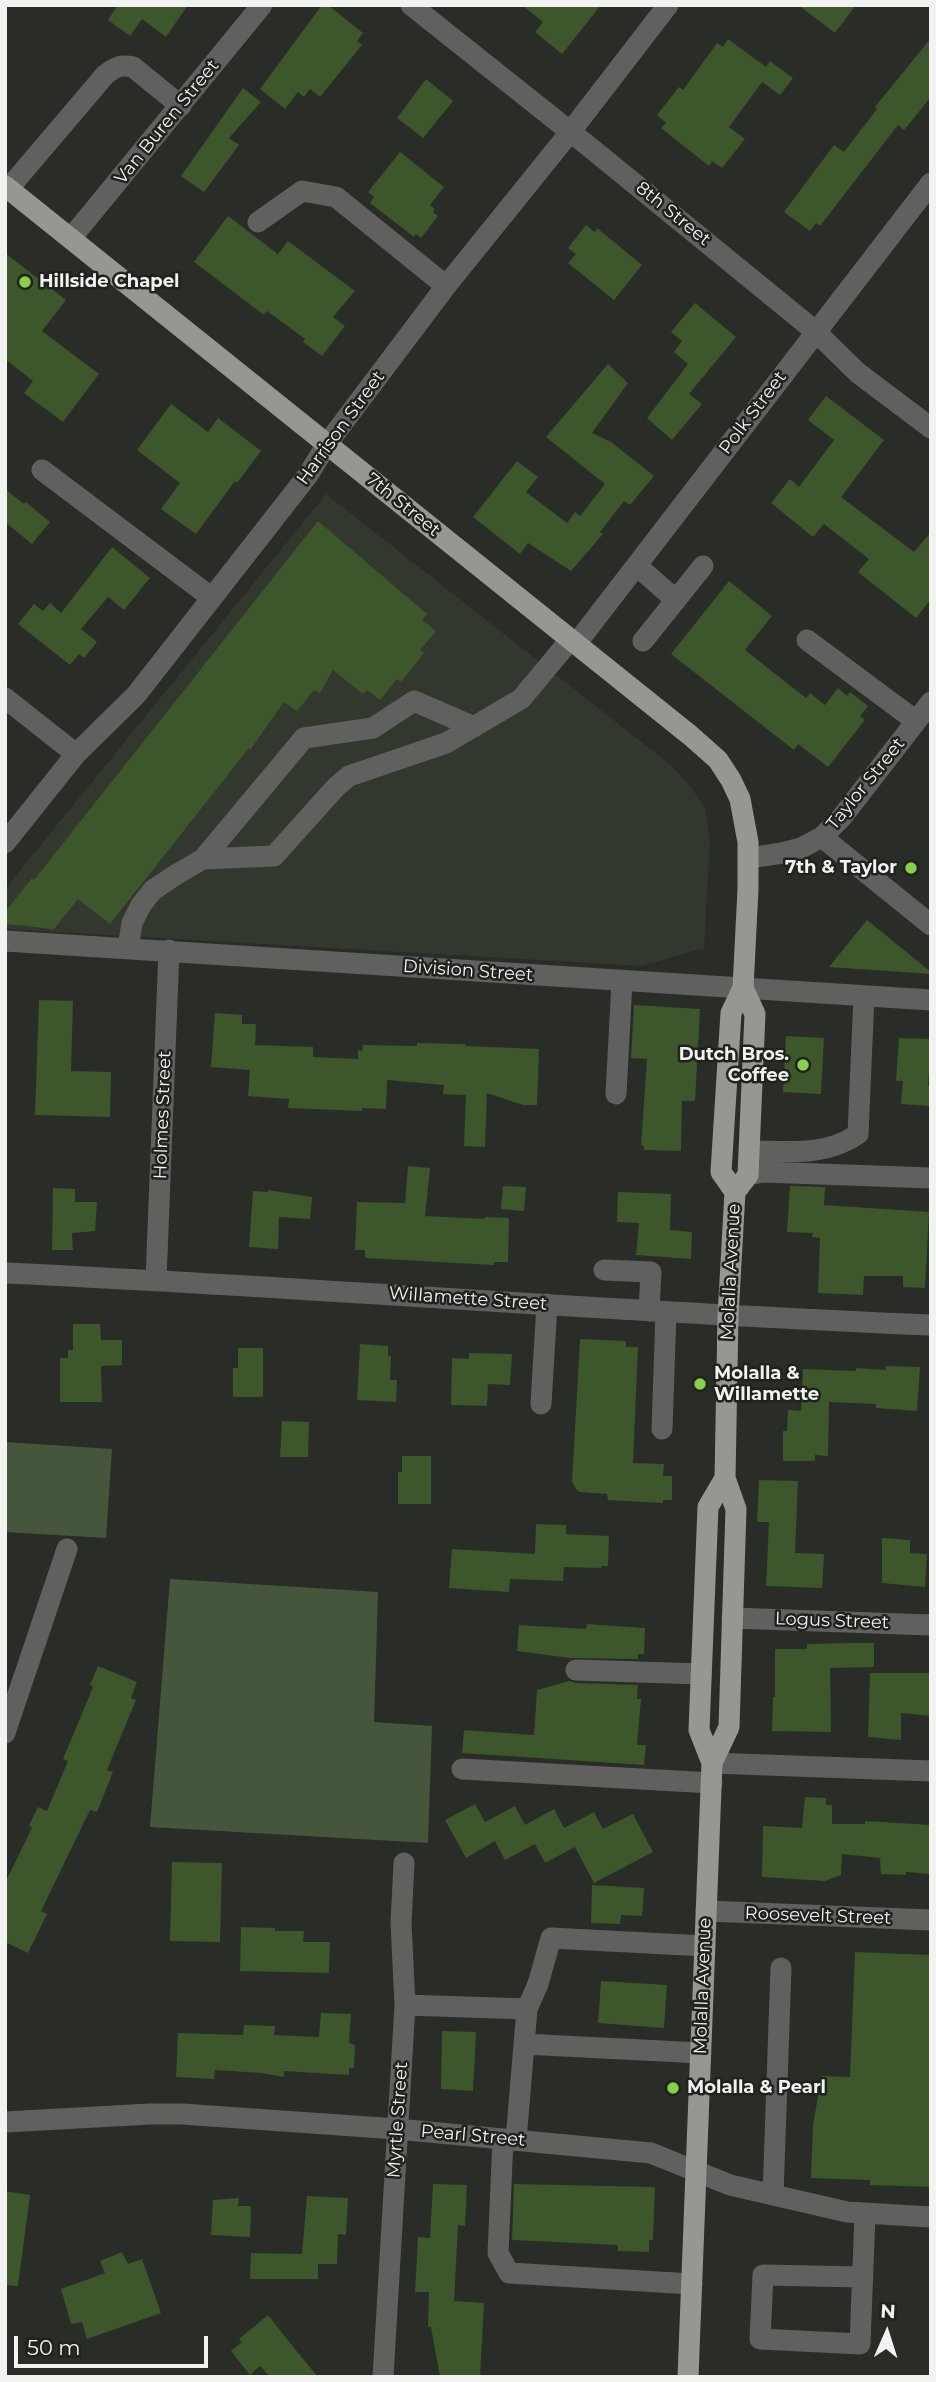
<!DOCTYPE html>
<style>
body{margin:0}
#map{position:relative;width:936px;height:2382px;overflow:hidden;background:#292c27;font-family:Montserrat,sans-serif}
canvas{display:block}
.frame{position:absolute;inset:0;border:7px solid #f1f3f0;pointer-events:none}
.north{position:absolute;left:852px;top:2298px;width:70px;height:70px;-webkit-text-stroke:5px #1f221d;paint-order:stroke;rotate:3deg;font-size:19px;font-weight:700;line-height:28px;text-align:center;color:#f1f3f0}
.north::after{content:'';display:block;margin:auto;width:24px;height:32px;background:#f1f3f0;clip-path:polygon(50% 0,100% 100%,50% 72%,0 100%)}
.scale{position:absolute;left:14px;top:2336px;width:194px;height:32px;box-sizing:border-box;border:4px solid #f1f3f0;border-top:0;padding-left:9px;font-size:21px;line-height:24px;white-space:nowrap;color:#f1f3f0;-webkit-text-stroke:5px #1f221d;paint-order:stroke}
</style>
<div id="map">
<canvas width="936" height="2382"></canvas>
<div class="frame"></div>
<div class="north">N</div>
<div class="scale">50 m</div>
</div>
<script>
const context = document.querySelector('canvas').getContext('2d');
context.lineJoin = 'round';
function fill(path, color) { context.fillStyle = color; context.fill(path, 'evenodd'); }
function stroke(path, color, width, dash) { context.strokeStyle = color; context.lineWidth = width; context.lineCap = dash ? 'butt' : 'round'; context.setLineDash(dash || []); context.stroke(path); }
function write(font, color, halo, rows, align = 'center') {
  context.font = font + ' Montserrat,sans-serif'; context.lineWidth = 5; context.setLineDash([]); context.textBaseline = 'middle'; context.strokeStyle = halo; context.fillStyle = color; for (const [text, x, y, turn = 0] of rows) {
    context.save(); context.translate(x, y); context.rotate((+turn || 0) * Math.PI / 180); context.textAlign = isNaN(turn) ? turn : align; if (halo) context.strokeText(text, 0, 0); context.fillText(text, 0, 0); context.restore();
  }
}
const built = new Path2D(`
 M326,494L672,766L690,786L705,808L710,839L704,948L642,966L5,929V889Z`);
const green = new Path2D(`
 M5,1442L112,1449L106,1538L5,1532Z
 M170,1579L378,1592L374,1722L432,1726L428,1843L150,1827Z`);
const building = new Path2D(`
 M118,5H188L166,37L142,19L130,36L108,20Z
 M322,5H328L363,33L357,41L362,45L320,97L310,89L304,97L298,92L285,109L260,89Z
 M522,5H601L562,54L535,32L543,22Z
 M798,5H856L835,33Z
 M931,38V97L904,130L898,125L820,226L816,223L810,231L784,212L834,145L844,152L877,109L875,107Z
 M728,39L766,67L770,61L793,78L780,95L762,82L729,127L745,139L722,168L712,161L709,166L661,128L666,123L657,115L679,87L683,90L717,43L723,47Z
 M426,79L453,101L423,138L397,118Z
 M243,88L261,102L229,138L239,145L204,192L181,176Z
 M400,152L444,187L430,205L435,209L433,212L438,216L421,238L416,234L414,237L370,203L374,197L368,192Z
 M228,216L278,254L288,241L355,291L333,317L345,326L322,356L303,342L305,339L267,311L264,315L194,262Z
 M586,225L595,232L597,228L642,265L614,300L568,263L576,254L568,248Z
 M5,253L66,300L42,331L99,374L63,422L24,393L33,381L5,359Z
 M695,303L736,337L689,394L702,404L672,440L647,418L688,364L674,352L682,341L671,332Z
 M608,364L628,383L592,433L611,442L654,476L630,505L624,501L600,532L603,534L571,571L528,543L520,554L473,517L517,461L538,477L526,492L567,523L575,512L580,516L605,484L546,437Z
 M826,396L884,440L841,497L914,552L931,532V599L916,618L858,572L869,559L824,524L813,537L771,503L790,479L799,487L834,440L808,420Z
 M171,404L208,432L218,418L261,451L237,483L235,481L196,534L161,509L180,483L137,450Z
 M5,489L24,504L26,502L50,522L32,544L5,522Z
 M318,521L427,614L422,620L436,631L420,650L424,653L401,682L397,679L380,700L367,690L363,694L333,670L320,693L314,690L297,711L284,702L250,750L249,748L110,924L78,899L54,929L5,924V912L32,878L34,880Z
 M112,547L150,578L124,610L108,597L81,629L97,642L84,658L79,654L70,665L18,624L34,604L43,611L50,603L61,613Z
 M729,581L772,616L745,650L806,698L810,693L825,705L838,688L847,696L850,692L868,706L860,716L865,720L828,767L798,744L794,750L671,654Z
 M867,920L931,972V974L829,967Z
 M39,1000L73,1001L71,1071L111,1072L110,1117L35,1115Z
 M634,1005L700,1009L695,1101H682L681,1151L644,1150V1146L641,1145L647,1059L631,1058Z
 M215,1013L242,1015V1024H256L255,1045L313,1047V1057L358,1059V1050L362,1051L363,1045L417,1046V1043L465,1044V1046L539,1049L537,1105H523L487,1093L485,1147L464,1146L466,1095L443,1094L444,1085L387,1080L386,1109L362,1108V1111L288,1108L289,1099L248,1096L250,1070L211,1067Z
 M786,1036L824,1038L821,1094L783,1092Z
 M899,1038L931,1039L928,1086H931V1106L901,1104L903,1081H896Z
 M408,1166L430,1168L425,1216L485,1219V1217L509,1218L508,1262H494V1265L365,1258V1250H355L357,1202L405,1203Z
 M503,1186L526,1187L524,1211L501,1209Z
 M790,1186L825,1187L824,1205L929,1212L925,1288L903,1287V1276H864L863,1295L818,1293L820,1238L812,1237L813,1233L787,1232Z
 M53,1188L75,1189V1202H97L95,1231L72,1233L73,1250H52Z
 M268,1190L312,1197L310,1219L279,1217L278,1249L249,1247L253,1191L268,1192Z
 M618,1192L671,1194L670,1230L692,1232L691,1259L636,1255L639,1223L617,1222Z
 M73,1324H100L101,1340H122V1365L101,1366L102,1402H60V1358H68V1350H73Z
 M580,1339L626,1341V1347H638L633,1463L664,1464L663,1476H672V1500H663V1503L608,1500L607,1494L580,1492L576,1489L572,1482Z
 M360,1344L388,1346V1356H391L390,1380H397L396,1402L357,1400Z
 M238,1348H263V1397H233V1368H238Z
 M469,1353L512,1354L510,1385L488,1384L487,1406L451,1405L452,1358L469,1359Z
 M886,1366L920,1367L917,1411L876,1408V1404L829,1402L828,1456L815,1455V1461H783V1431H787L788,1410L801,1411L803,1369L856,1371V1368L886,1370Z
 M282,1421L309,1422L308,1457H280Z
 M402,1456H431V1504H398V1472H402Z
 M759,1480L798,1481L795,1553L824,1554L822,1588L766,1586L769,1522H757Z
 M536,1524L566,1525V1534L609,1536L608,1566H601V1568L564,1567L563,1581L510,1579L509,1592L449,1588L452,1549L535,1554Z
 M882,1538L910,1540V1553L927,1554L925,1587L882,1583Z
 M587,1624L645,1628L644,1654H638V1659L570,1658L517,1651L519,1625L586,1629Z
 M849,1643H874V1667L830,1668L831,1732L772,1731L773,1697H775V1649H807V1644Z
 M98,1666L137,1682L131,1698L136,1700L107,1770L113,1772L97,1812L90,1810L41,1911L47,1914L28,1953L5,1942V1883L32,1828L29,1825L38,1807L47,1811L68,1761L63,1759L93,1687L90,1685Z
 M870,1673H931V1716L901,1713V1740L868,1737Z
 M569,1681L576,1683L638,1685L637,1699H641L637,1745H646L644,1765L462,1753L464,1730L534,1735L537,1690Z
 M805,1797L826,1798V1805H832V1824H865V1821L931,1825V1874L906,1872V1875L881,1874L880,1858L842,1854L841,1875L825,1881L762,1877L763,1826L802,1828Z
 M475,1804L485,1822L515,1806L525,1825L554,1809L564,1828L594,1812L603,1829L633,1814L653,1852L594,1883L575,1847L545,1863L535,1844L505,1860L495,1841L466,1858L445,1820Z
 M172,1862L222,1863L220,1942L170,1941Z
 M592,1885L644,1888L642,1916L621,1915L620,1924L591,1923Z
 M241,1927L275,1928V1931H304L303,1942H330L329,1973L240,1971Z
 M855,1952L931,1955V2187L870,2185V2180L811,2178L813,2124L822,2076L850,2077Z
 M601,1981L667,1985L664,2028L598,2023Z
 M321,2013L351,2014L349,2043L355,2045L354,2068H349V2075L284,2071V2077L261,2073L215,2070L214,2079L176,2077L178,2033L243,2035L244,2025L275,2026L274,2035L319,2037Z
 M442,2031L476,2032L473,2091L441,2089Z
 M433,2184L467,2185L465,2226L458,2225L454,2301L484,2303L480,2377H440L431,2327H428L429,2292H415L418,2237L430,2238Z
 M514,2184L655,2187L653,2240H649V2252L618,2251V2245L512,2240Z
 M5,2191L30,2195L18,2286L5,2285Z
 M307,2196L348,2198L346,2235L338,2234L337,2264H318V2279H250L251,2253L302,2254Z
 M239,2198L238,2206H251L250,2237L211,2235L213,2200Z
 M122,2252L128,2264L142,2259L161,2313L87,2339L82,2322L71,2324L61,2289L105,2273L100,2261Z
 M268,2315L290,2343L318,2377H270L260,2366L250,2375L231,2351L242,2342L239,2339Z`);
const minor = new Path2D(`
 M411,5L592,149L815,331L858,373L931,428
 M9,188L105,75C115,67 121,64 133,67L181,106
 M258,222L302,191L336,197L446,286
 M72,237L262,5
 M42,470L212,598
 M637,566L676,600
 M807,640L916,721
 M643,641L703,566
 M576,644L931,183
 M5,698L76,754
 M822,837L931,925
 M5,843L76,754L136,695L308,475L327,444L446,286L571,131L668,5
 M749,858L782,853L801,848L822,837L842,817L931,702
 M203,859L304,738L373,728L414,701L474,727
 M5,941L931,1000
 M128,948L132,923L141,905L153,890L177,874L203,859L274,856L336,787L349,776L446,743L521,699L571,639
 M616,1094L622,981
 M750,1151C788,1151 825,1157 858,1134L864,996
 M748,1175L763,1172L931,1178
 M604,1270L651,1272L649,1311
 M5,1273C314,1287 622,1313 931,1325
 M156,1280L169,950
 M541,1404L547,1304
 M662,1429L666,1312
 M732,1618L931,1625
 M576,1670L701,1674
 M5,1733L67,1549
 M712,1763L931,1771
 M462,1769L712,1783
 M706,1911L931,1920
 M405,2005L527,2009
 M524,2044L701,2053
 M5,2122L150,2114H182L397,2129L651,2153L730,2185L847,2212L931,2217
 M503,2139L498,2253L509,2273L692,2284
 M516,2140L527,2009L538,1984L551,1938L705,1946
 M773,2195L781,1968
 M862,2277L763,2275L760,2339L860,2344L865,2215
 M383,2377L405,2005L401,1923L404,1863`);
const major = new Path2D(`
 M5,186L691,736L718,760L731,780L740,799L748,842V889L743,988L731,1013L721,1172L735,1192
 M712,1763L729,1727L736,1509L725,1478L728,1316L735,1192L748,1175L755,1014L743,988
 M688,2377L712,1763L699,1730L708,1507L725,1478`);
const markers = [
 [25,282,7,"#88cf4a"],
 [911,868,7,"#88cf4a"],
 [803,1065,7,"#88cf4a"],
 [700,1384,7,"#88cf4a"],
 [673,2088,7,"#88cf4a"]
];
const streetNames = [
 ["Van Buren Street",167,122,-51],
 ["8th Street",673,214,39],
 ["Polk Street",753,413,-53],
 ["Harrison Street",341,428,-54],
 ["7th Street",403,505,39],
 ["Taylor Street",866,784,-51],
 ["Division Street",468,971,4],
 ["Holmes Street",163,1115,-88],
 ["Molalla Avenue",731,1272,-87],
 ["Willamette Street",468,1299,4],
 ["Logus Street",832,1621,2],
 ["Roosevelt Street",818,1916,2],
 ["Molalla Avenue",703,1986,-88],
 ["Myrtle Street",398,2120,-86],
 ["Pearl Street",473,2136,5]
];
const poiNames = [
 ["Hillside Chapel",39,282],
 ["7th & Taylor",897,868,"right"],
 ["Dutch Bros.",789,1055,"right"],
 ["Coffee",789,1076,"right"],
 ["Molalla &",714,1374],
 ["Willamette",714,1395],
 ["Molalla & Pearl",687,2088]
];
fill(built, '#32382e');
fill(green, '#46563c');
fill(building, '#3d562b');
stroke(minor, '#60615f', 21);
stroke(major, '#949792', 21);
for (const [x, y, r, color] of markers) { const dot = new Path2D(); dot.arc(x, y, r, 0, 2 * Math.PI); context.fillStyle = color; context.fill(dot); stroke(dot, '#1f221d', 2.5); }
write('18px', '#f1f3f0', '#1f221d', streetNames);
write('bold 18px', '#f1f3f0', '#1f221d', poiNames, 'left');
</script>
